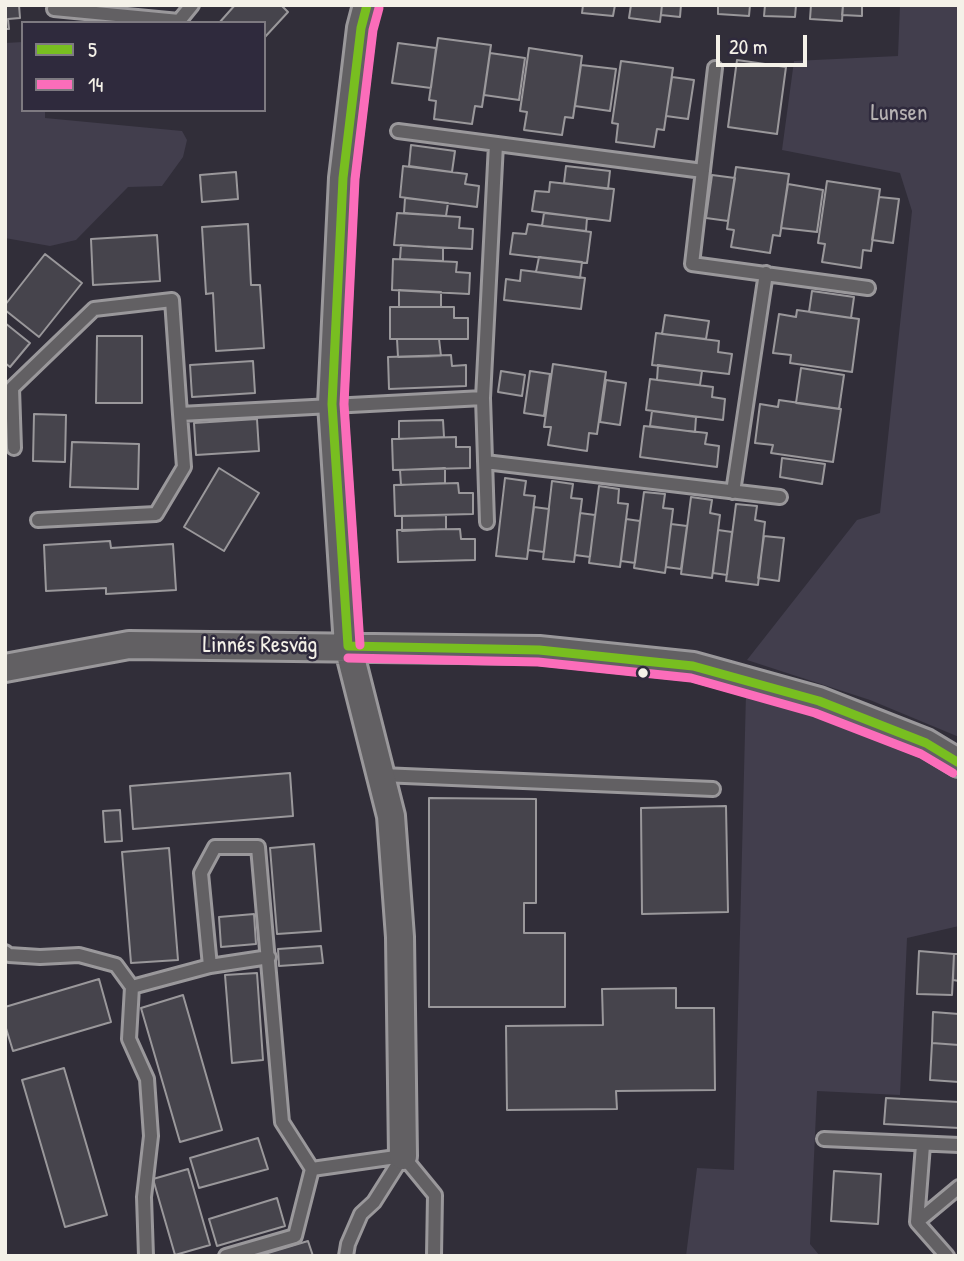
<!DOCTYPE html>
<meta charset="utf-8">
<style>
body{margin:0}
#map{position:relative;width:964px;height:1261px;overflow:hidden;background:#312e39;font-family:"Patrick Hand",sans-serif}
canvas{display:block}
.frame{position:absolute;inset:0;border:7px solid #f4f1e8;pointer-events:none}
.legend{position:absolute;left:21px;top:21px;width:245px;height:91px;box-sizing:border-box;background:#2f2a3d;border:2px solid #7e7a81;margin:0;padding:9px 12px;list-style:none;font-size:21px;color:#f4f1e8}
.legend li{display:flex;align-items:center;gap:14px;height:35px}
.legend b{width:35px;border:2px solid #7e7a81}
.scale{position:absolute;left:716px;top:35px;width:91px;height:32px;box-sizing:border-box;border:4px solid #f4f1e8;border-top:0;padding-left:9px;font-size:21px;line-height:24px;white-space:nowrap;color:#f4f1e8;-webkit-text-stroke:5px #2f2a3d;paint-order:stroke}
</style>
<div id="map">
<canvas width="964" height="1261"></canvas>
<div class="frame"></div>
<ul class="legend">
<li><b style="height:9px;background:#78be20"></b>5</li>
<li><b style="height:9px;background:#fb6dba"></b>14</li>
</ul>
<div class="scale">20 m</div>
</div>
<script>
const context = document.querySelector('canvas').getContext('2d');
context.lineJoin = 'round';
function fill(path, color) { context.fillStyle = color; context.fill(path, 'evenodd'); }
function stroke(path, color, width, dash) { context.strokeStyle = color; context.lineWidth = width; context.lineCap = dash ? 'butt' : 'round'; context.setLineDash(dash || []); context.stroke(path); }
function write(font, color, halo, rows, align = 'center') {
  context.font = font + ' "Patrick Hand",sans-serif'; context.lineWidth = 5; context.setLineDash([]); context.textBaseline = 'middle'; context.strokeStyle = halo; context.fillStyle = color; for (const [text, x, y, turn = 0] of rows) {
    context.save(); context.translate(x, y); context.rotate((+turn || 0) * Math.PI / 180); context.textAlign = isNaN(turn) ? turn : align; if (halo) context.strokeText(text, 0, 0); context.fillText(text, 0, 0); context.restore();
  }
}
const green = new Path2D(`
 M900,5H959V737L870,700L747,660L857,520L880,513L912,211L900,173L782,150L794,61L898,56Z
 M23,42V110H45V118L182,131L187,140L183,157L162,186L128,187L76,240L50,246L5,238V43Z
 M746,693L835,721L894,744L959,776V926L907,938L900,1095L817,1091L810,1244L820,1256H686L697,1168L734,1170Z`);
const building = new Path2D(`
 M5,5H19L20,18L8,19L9,29H5Z
 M235,5H281L288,12L264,38V23H219Z
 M583,5H615L613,16L582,13Z
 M631,5H662L660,22L629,18Z
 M662,5H681L680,17L661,15Z
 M718,5H750L749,16L718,14Z
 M765,5H796L795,17L764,16Z
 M811,5H843L842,21L810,19Z
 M843,5H862V16L842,15Z
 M438,38L491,45L482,107L475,106L472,124L434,119L436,101L429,100Z
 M398,43L436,48L431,88L392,83Z
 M529,48L582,56L573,118L565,117L562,135L524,130L527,112L520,111Z
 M490,53L525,58L519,100L484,95Z
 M737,60L786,67L777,134L728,127Z
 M621,61L673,68L664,130L657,129L654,147L616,142L618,124L612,123Z
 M581,65L616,69L610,111L575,106Z
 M672,77L694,80L688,119L666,116Z
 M411,145L455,151L452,172L409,166Z
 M403,166L467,174L465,184L479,186L477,207L400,197Z
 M566,166L610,171L608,189L564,183Z
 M736,167L789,174L780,236L773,235L770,253L731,247L734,230L727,229Z
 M236,172L238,199L202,202L200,175Z
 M712,175L735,178L728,221L706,218Z
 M827,181L880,189L871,251L863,250L861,268L822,262L825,244L818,243Z
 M550,182L614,189L610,221L532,211L535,191L549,192Z
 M788,184L823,190L817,232L781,228Z
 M879,197L899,199L893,243L872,240Z
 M405,198L448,203L446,216L404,213Z
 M397,213L460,217L459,228L473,229L472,249L394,245Z
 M544,213L587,218L586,231L542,226Z
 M248,224L251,285H260L264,348L216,351L213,293L206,294L202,227Z
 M528,224L591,232L587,263L510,254L513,233L526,234Z
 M157,235L160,281L93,285L91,239Z
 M401,245L443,248V261L400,259Z
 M45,254L82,283L39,337L5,310V305Z
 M539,257L582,262L580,278L536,272Z
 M393,259L457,262L456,272L470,273L469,294L392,290Z
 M521,270L585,278L581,309L504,300L506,279L520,281Z
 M399,290L441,292V307H399Z
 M812,291L854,297L851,318L809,312Z
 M390,307H454V318H468V339H390Z
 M797,310L859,319L852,372L790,363L791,355L773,353L779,314L796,317Z
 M665,315L709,321L706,339L662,334Z
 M5,323L30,343L10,367L5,363Z
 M656,333L719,341L718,352L732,354L729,374L652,365Z
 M97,336H142V403H96Z
 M397,339H439L441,356L398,357Z
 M451,355L452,366L466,365V386L389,389L388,357Z
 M253,361L255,393L192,397L190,365Z
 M553,364L606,372L597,434L589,433L587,451L548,445L551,427H544Z
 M658,365L702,371L700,385L657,380Z
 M801,368L844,375L839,409L796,403Z
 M501,371L525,375L522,396L498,392Z
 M530,371L550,374L544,416L524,413Z
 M650,379L713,387L712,397L725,399L723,420L646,410Z
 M606,380L626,383L620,425L600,422Z
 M779,400L841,409L833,462L771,453L773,445L755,443L760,404L778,407Z
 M652,411L696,417L695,432L650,426Z
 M34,414L66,415L65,462L33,461Z
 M257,419L259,451L196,455L194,423Z
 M443,420L444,437L399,439V421Z
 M644,426L707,433L705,444L719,446L717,467L640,457Z
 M456,437V447H470V468L393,470L392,439Z
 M72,442L139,444L138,489L70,487Z
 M782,458L825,464L822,484L780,477Z
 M219,468L259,493L224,551L184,527Z
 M445,468V483L401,485L400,470Z
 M505,478L526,481L524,495L535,496L527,559L496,556Z
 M552,481L573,484L571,498L582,499L574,562L543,559Z
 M458,483L459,493H473V514L395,516L394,485Z
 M599,486L619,489L618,503L628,504L620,567L589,563Z
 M644,492L665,494L663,508L673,509L665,573L634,568Z
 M691,497L712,500L710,513L720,515L712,578L681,574Z
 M736,504L757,506L755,520L765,522L758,585L726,581Z
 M534,507L549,509L544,552L528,550Z
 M580,513L595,515L590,557L575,555Z
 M446,515V529L402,531V516Z
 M626,519L640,521L635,563L621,561Z
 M671,524L687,526L681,569L666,567Z
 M460,529L461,539H475V560L398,562L397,530Z
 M718,530L732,532L727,575L713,573Z
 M764,536L784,538L779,581L758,578Z
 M110,541L111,548L173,544L176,590L106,594V588L46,591L44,545Z
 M290,773L293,816L133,829L130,786Z
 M429,798L536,799V903H524V933H565V1007H429Z
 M726,806L728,912L642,914L641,808Z
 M120,810L122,841L105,842L103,811Z
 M314,844L321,931L277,934L270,848Z
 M169,848L178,960L131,963L122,852Z
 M254,914L256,944L221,947L219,917Z
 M321,946L323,963L279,966L278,949Z
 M919,951L954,954L952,995L917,994Z
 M954,954H959V981L953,980Z
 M257,973L263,1060L232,1063L225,975Z
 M99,979L111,1022L13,1051L5,1025V1007Z
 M676,988V1008H714L715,1090L616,1091L617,1109L507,1110L506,1026L603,1025L602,989Z
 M183,995L222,1130L180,1142L141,1008Z
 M933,1012L959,1014V1045L932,1043Z
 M932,1043L959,1045V1082L930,1080Z
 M64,1068L107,1215L65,1227L22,1080Z
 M886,1098L959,1102V1128L884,1124Z
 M258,1138L268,1169L199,1188L190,1158Z
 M188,1169L210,1245L175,1255L153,1179Z
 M834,1171L881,1174L878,1224L831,1221Z
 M277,1198L285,1226L217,1246L209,1219Z
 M308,1241L313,1256H258Z`);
const lane = new Path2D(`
 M54,9L179,21L192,5
 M715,68L692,264L868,288
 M398,131L703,171
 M483,398L496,144
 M14,448L12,388L94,309L172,300L180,414L483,398L487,522
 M485,462L780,497
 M733,492L766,273
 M38,520L156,514L184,467L180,414
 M381,775L713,789
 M5,952L9,955L40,957L79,955L116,965L132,987L129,1039L147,1079L151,1136L144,1197L146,1256
 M210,966L201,873L215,847H258L282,1122L312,1169L403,1156
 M132,987L210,966L269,957
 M824,1139L959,1145
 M923,1145L917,1222L947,1256
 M403,1156L435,1195L434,1256
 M917,1222L959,1187
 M226,1256L295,1236L312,1169
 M346,1256L348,1244L361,1214L374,1202L403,1156`);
const street = new Path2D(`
 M367,5L361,28L343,178L332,404L348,646L391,816L400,937L403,1156
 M5,668L129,645L539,650L693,666L819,701L926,743L959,763`);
const bus1 = new Path2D(`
 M348,646L332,404L343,178L361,28L367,5
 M348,646L539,650L693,666L819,701L926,743L959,763`);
const bus2 = new Path2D(`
 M360,645L344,404L355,179L373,30L379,8
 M348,658L538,662L691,678L815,713L921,754L953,773`);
const markers = [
 [643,673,6,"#f4f1e8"]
];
const parkNames = [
 ["Lunsen",899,114]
];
const streetNames = [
 ["Linnés Resväg",260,646]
];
fill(green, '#423e4d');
fill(building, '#46444c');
stroke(building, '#9a989b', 2);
stroke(lane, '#9a989b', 18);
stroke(street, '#9a989b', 32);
stroke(lane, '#626063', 12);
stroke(street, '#626063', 26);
stroke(bus1, '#78be20', 9);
stroke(bus2, '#fb6dba', 9);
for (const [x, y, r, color] of markers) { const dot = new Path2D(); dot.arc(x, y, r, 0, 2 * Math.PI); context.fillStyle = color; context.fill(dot); stroke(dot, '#2f2a3d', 2.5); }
write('23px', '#b7b3b3', '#2f2a3d', parkNames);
write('23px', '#f4f1e8', '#2f2a3d', streetNames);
</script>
